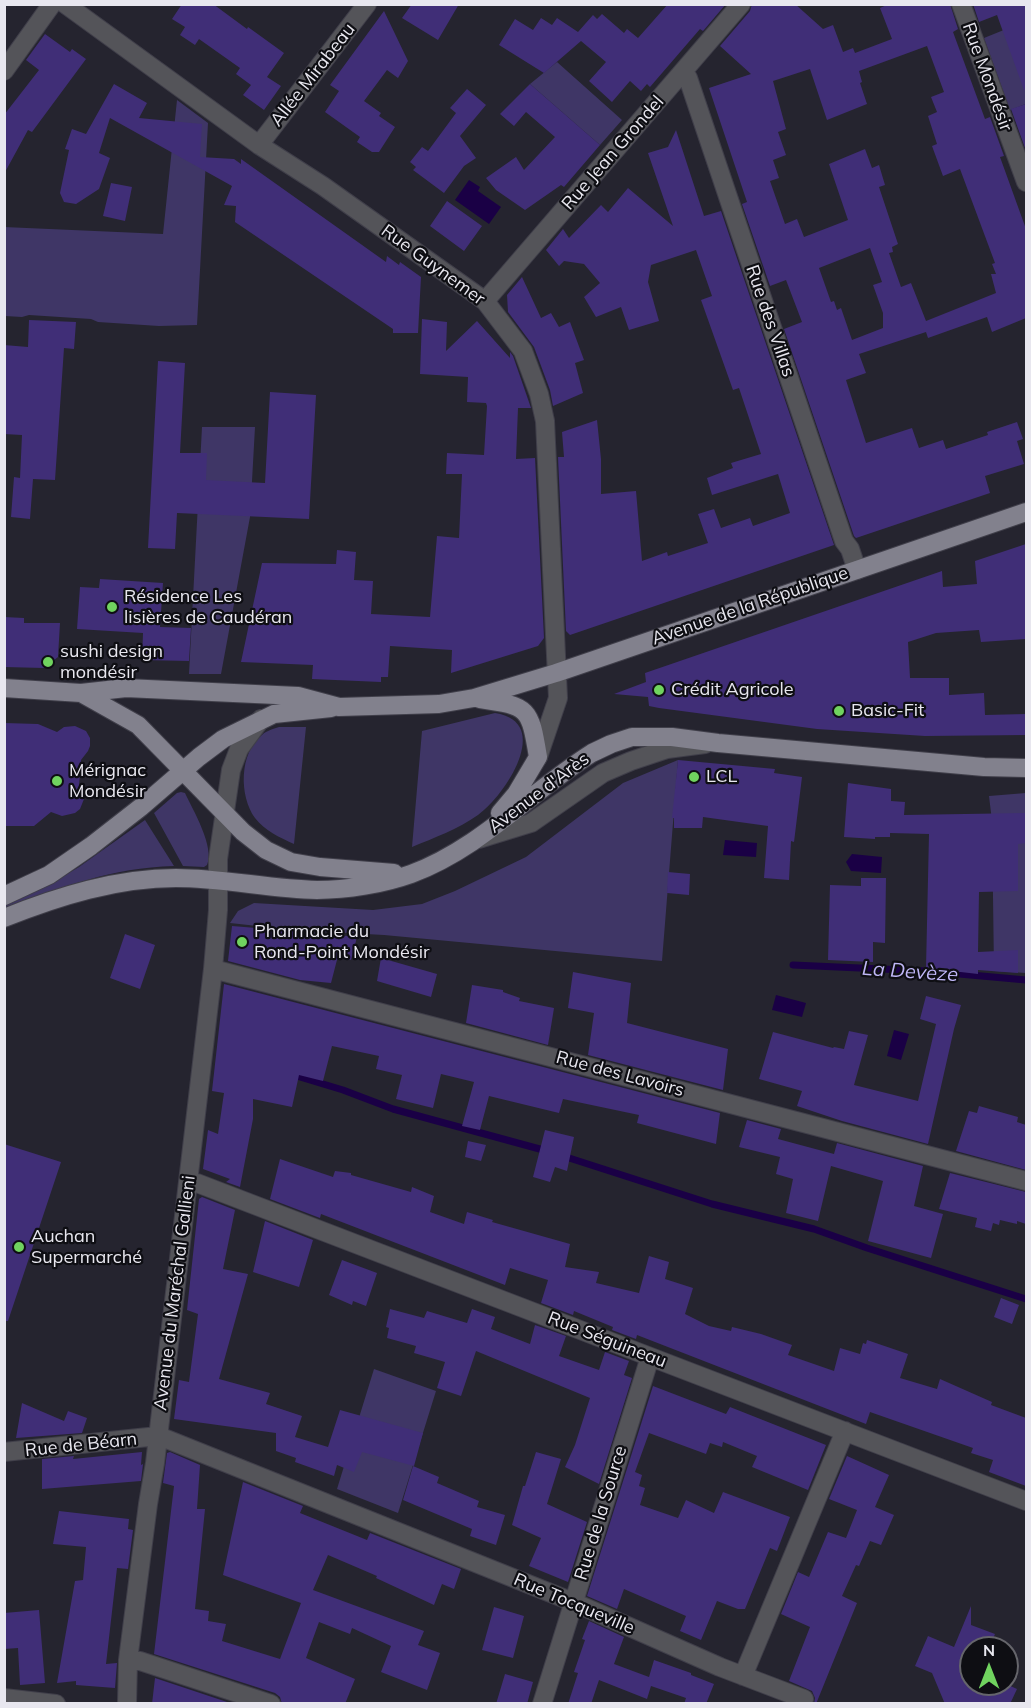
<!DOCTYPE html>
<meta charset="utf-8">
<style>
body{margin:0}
#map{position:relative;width:1031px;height:1708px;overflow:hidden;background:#25242f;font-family:Mulish,sans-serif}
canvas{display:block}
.frame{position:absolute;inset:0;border:6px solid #e8e7ef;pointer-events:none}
.north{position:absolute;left:959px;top:1636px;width:60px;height:60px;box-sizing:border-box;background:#0e0e13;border:2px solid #65656b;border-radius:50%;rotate:0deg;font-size:16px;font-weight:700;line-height:24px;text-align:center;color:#e8e7ef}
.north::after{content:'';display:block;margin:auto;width:21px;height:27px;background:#70d35f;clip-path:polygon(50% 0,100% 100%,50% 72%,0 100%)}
</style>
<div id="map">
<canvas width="1031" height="1708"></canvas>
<div class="frame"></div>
<div class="north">N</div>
</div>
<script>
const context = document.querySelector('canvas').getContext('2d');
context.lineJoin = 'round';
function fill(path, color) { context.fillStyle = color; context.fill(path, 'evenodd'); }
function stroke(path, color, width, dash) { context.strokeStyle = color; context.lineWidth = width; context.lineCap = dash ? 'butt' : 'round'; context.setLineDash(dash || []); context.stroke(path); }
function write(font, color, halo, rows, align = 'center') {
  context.font = font + ' Mulish,sans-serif'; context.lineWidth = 4.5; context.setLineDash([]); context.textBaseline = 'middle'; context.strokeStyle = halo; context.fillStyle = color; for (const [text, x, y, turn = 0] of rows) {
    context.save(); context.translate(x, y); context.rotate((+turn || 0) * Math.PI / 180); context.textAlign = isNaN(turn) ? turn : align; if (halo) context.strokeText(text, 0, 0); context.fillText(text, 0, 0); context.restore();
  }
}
const green = new Path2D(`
 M1026,21V104L1010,110L984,38Z
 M557,62L622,120L600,145L530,84Z
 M177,100L208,123L197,325L159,326L98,322L91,319L29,315L22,317L5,316L4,227L163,234Z
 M202,427H255L250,517L221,674H189Z
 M495,713C554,722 505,796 478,815C458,829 434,838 412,847L422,731Z
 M279,727H306L294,844C279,837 265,831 255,818C239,796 239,753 262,735C266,731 273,729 279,727Z
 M678,760L662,961L384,935L294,930L230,923L238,911L254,903L373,910L422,904L455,891L526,857L623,783Z
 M181,792L185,793C193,810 215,847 207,865L204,867L183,866L154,813L177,793Z
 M1026,793V973L994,971L992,821L989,796Z
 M145,820L174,866C112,868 61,886 5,911V904L50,884L79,867Z
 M374,1369L436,1391L398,1513L337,1489Z`);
const water = new Path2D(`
 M469,180L480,187L478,191L501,207L489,224L455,200Z
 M725,840L757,843L756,857L723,855Z
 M852,854L882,857L881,873L851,871L846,862Z
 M776,995L806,1003L802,1017L772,1010Z
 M894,1030L909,1034L901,1060L887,1056Z`);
const stream = new Path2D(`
 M793,965L926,971L1026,980
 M290,1074L343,1090L393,1109L547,1151
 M563,1156L712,1204L814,1229L867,1248L1026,1299`);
const building = new Path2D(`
 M182,4H213L247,29L248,27L284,53L267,77L281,86L264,110L243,95L251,85L236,74L240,68L199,39L195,45L180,35L185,27L172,19Z
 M412,4H459L438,40L402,18Z
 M668,4H726L703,31L700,29L650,87L647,84L641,91L630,81L612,102L589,81L606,62L581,41L544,73L499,45L515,19L533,30L541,18L552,25L557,18L578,32L593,15L597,19L602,14L624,33L627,29L638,38Z
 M752,4H795L823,29L833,25L843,52L853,48L855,53L892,39L880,8L889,4H950L958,29L953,32L985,119L990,117L1004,156L1000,157L1026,229V318L992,332L987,317L928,338L926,332L859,354L866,373L846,380L866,443L912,428L919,448L943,440L946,449L988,435L987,432L1017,422L1023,439L1017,441L1024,464L985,476L990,493L859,537L856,538L854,536L784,329L802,322L786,280L770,286L742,204L747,202L709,88L751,74L720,46L750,11ZM927,46L944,92L931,97L937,112L928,116L937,144L932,146L943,176L960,169L995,263L992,264L996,274H991L996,293L926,321L911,283L901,287L889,253L893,252L892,247L898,244L879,187L885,185L879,165L872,168L865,149L829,164L848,220L804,237L797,219L785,224L770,181L779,178L773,160L786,155L778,132L786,129L773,81L810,69L827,120L867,104L860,83L862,82L859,71ZM870,248L882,282L873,285L883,313V328L852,340L841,308L837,310L834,301L831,302L819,268Z
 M973,4H1026V90H1024L997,15L979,22Z
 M384,11L408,61L398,78L387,70L364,101L381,113L379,116L395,127L379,152H372L357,142L360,137L325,112L339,91L330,85Z
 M45,34L70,52L72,49L86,59L32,132L28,130L4,174V115L39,70L26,60Z
 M114,84L147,103L139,118L202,124L200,157L234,159L241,164V159L386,262L387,256L399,265L400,262L421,277L418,333H393V329L235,222L236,206L224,205L232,186L110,118L99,153L110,158L99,189L76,204L64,202L60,193L69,150L65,149L72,129L86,134Z
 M530,84L600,145L564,187L561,185L525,210L496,190L486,178L516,157L524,170L555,137L526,112L514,126L500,114Z
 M467,89L486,105L460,136L476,158L464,166L444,193L413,170L416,167L410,162L422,147L428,151L456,113L450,108Z
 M1026,104V147L1025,148L1011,109Z
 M676,130L704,216L721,211L834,545L570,635L566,631L558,457H564L562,432L597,420L601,459V494L636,491L642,561L667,552L668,556L708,543L698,514L714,509L721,528L750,518L753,526L790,513L778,474L712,495L707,478L733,468L731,463L761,454L739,388L733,390L701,300L712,296L696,250L651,265L648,282L659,321L629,330L621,307L596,317L584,297L600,283L584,264L564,261L559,266L546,250L563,229L569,238L601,205L608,212L628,188L673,226L648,153L668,147Z
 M111,183L132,187L125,221L103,216Z
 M447,201L482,226L464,251L430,226Z
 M522,277L541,318L551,313L559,327L570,322L584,360L575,363L583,393L553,406L550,390L534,347L508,312L507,295Z
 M422,319L447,322L446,351L477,321L510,358V352L513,356L531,408H518L516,459L535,458L544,638L538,646L451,673L452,650L390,646L388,677H381V682L312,679L313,665L241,662L262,563L336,564L337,550L356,552L354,580L373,581L371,614L430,617L437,536L459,538L462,474H446L447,453L484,455L487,406L486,403L467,402L468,377L420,374Z
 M29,320L76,322L74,349L64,348L55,480L33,479L30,519L11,517L14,477L20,478L22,435L4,434V345L28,347Z
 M158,361L185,363L180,453H207L206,480L265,483L270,392L316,395L309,519L177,513L175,549L148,548Z
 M1026,544V639L981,642L979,630L936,633L908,642L910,678H949V695L984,693L985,715L1026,714V735L925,736L817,729L659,708L649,706L648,697L614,694L646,682L645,673L942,571L943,587L977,584L975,561Z
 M100,579L163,583L160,627L191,628L189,661L142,660L143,633L77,629L80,587L99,588Z
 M4,617L24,618V623H60L58,657L44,668L4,667Z
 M4,723L38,724L57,732L64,727L75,726L86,731L90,738V746L88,751L81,760L79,786L84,799L80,809L75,813L62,816L51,812L34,826H4Z
 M678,760L775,769L774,773L802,777L794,842L791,841L789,880L764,878L768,826L703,817L702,828H674V818H672Z
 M848,783L891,789V801L905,802L904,815L1026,813V843L1018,844V891L979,892L978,952L1018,950V973L978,970V974L926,968L929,834L890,833V837H875V839L844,837Z
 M668,872L690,874L689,895L667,893Z
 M861,878H886L885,943L873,942V962L828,960L830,885L861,886Z
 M232,926L305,932L357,937L351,960L338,956L331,983L300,980L228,961Z
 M125,934L155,945L140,989L110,978Z
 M381,958L437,974L431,997L377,981Z
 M573,972L631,983L627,1023L728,1049L723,1090L588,1055L594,1013L568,1008Z
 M224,984L720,1113L716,1144L637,1123L639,1115L563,1099L559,1113L489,1096L480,1130L462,1126L474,1082L441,1074L433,1108L396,1099L402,1075L376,1069L379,1056L332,1046L323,1081L299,1075L292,1107L253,1099V1119L240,1187L226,1182L230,1179L203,1169L208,1130L218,1134L224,1093L212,1091Z
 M472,985L503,990V992L520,998L519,1001L554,1008L548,1045L466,1023Z
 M926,996L961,1005L954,1029L928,1144L842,1121L797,1106L802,1091L759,1079L773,1032L833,1048L834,1047L844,1049L849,1031L868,1035L854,1085L918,1101L936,1024L920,1019Z
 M979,1106L1018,1117L1017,1122L1026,1125V1170L956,1151L969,1111L977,1113Z
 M747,1120L781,1129L778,1139L834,1154L837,1143L923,1166L914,1206L943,1214L931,1258L868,1241L883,1181L831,1166L818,1221L786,1213L793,1179L776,1174L780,1157L739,1147Z
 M545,1130L574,1137L567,1171L555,1167L550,1182L533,1177Z
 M468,1141L486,1145L481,1161L465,1157Z
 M4,1144L61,1162L8,1321H4Z
 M280,1159L333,1177L335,1171L351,1173V1175L411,1192L412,1187L434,1196L430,1212L464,1224L467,1212L493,1220L492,1222L570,1244L565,1267L599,1272L596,1283L639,1293L649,1256L669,1262L665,1279L693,1288L685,1314L709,1326L731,1331L732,1327L761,1334L792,1345L788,1355L834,1371L840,1348L860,1354L863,1343L866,1344L867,1340L908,1354L900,1378L937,1389L940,1379L992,1402L991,1405L1026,1418V1486L989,1472L993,1460L971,1453L973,1448L870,1412L866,1424L637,1335L636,1339L612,1330L613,1327L574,1311L573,1315L541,1303L548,1280L510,1268L505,1285L321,1214L320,1218L270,1199Z
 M950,1173L1026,1192V1224L1017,1221V1224L1000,1220L999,1225L993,1223L991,1231L975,1227L977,1218L939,1209Z
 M202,1197L235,1210L223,1269L248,1274L219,1379L270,1393L266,1404L302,1416L295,1437L328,1447L340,1410L423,1433L414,1466L362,1452L354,1472L337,1465L334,1476L295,1462L296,1458L276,1451V1433L174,1419L179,1380L189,1382L198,1314L187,1310L199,1199Z
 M265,1221L313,1240L299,1287L253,1272Z
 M342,1260L377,1273L366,1306L353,1301L352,1305L329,1295Z
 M1001,1298L1019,1305L1012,1324L994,1317Z
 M390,1309L424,1318L427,1311L467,1323L472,1309L495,1317L491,1329L530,1344L535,1325L566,1336L559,1356L599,1370L605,1352L629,1361L624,1375L632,1378L599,1484L565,1467L575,1445L590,1398L476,1351L461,1396L437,1388L445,1362L414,1353L416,1346L387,1338L389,1328L386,1327Z
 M653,1386L726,1414L730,1407L826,1445L808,1490L752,1467L757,1456L723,1442L722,1447L710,1443L706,1454L649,1433L635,1472L642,1475L639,1486L645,1488L640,1505L678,1518L686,1500L714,1513L723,1492L790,1517L777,1551L770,1548L745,1609H738L717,1601L701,1640L680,1631L686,1616L624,1589L617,1609L587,1596Z
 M22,1403L64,1421L68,1411L87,1418L82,1433L16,1438Z
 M142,1452L141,1465L143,1464L141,1481L42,1489V1459L74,1456L73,1459Z
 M170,1452L200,1465L197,1509H205L195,1609L209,1611L208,1621L226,1624L222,1641L280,1659L301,1603L223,1575L243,1482L303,1506L300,1513L367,1540L370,1533L461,1569L454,1589L442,1584L434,1605L376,1578L377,1576L328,1555L313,1590L424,1631L418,1645L440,1653L427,1690L381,1672L391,1646L352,1628L350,1634L319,1622L306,1658L355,1679L345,1704H282L280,1697L275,1693L154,1654L174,1486L163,1483L167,1453Z
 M536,1452L561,1459L547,1504L587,1522L568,1582L529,1566L541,1538L512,1525L523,1486H525Z
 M847,1456L889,1475L875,1507L894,1515L881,1545L870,1541L859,1566L856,1565L842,1596L857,1603L816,1704H814L815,1698L812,1691L789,1681L810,1627L781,1614L798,1572L809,1577L828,1532L846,1538L857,1510L829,1499Z
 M413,1466L439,1477L437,1483L479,1501L477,1507L505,1515L496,1545L470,1536L472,1529L403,1500Z
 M59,1511L129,1519L128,1529L133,1530L128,1569L117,1568L106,1664L117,1663L115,1688L76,1685V1681L57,1683L75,1581L83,1580L86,1547L53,1544Z
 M971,1606V1625L995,1634L989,1648H971V1684H1006L1017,1689L1010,1704H945L932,1673L915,1666L928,1636L954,1647Z
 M494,1607L524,1616L513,1658L482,1650Z
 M39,1610L45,1683L20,1685L18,1648L4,1649V1613Z
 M589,1621L624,1637L614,1664L649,1677L654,1660L691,1673V1675L714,1684L706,1704H684L686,1698L651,1686L647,1699L599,1680L591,1704H568L578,1673L574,1672L585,1640L582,1639Z
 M505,1674L533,1682L527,1704H496Z
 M155,1678L233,1704H152Z`);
const minor = new Path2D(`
 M65,4L259,145L323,186L485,301L523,351L539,394L545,421L558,698L538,757
 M961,4L1026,182
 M4,71L52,4
 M682,73L688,78L844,541L850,549L857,570
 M259,145L367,4
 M485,301L741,4
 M479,839L531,823L603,773L631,761L667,749L705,744
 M213,969L1026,1181
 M188,1183H197L1026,1501
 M4,1452L158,1436L164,1438L573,1602L720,1667L804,1699
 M128,1660L140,1661L271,1704
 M743,1676L845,1431
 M4,1698L56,1704
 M127,1704L128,1660L148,1504L155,1463L213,969L218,910V859L231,770L239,749L261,719
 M542,1704L650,1357`);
const major = new Path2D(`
 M4,688L81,693L126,688L298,696L339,707L439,704L474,698L556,673L1026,512
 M81,693L138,725L243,832L266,850L291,862L320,867L394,873
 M480,699C529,706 530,708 538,757L516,794L500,813
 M4,896L49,875L91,846L141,807L199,757L223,739L274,714L331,708
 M4,918C59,896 117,878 176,878C223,878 270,889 317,890C347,890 383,884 411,874C481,848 530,792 592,753L611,744L632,737H672L718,743L984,767L1026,768`);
const markers = [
 [112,607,6,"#70d35f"],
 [48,662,6,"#70d35f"],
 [659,690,6,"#70d35f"],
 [839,711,6,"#70d35f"],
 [694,777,6,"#70d35f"],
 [57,781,6,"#70d35f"],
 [242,942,6,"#70d35f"],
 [19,1247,6,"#70d35f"]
];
const streetNames = [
 ["Allée Mirabeau",313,75,-52],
 ["Rue Mondésir",987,77,70],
 ["Rue Jean Grondel",613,153,-49],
 ["Rue Guynemer",433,265,36],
 ["Rue des Villas",770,321,71],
 ["Avenue de la République",750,606,-19],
 ["Avenue d'Arès",539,793,-37],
 ["Rue des Lavoirs",620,1074,15],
 ["Avenue du Maréchal Gallieni",175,1293,-83],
 ["Rue Séguineau",607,1340,21],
 ["Rue de Béarn",81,1445,-6],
 ["Rue de la Source",601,1513,-73],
 ["Rue Tocqueville",574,1604,23]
];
const poiNames = [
 ["Résidence Les",124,597],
 ["lisières de Caudéran",124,618],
 ["sushi design",60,652],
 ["mondésir",60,673],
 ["Crédit Agricole",671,690],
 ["Basic-Fit",851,711],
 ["Mérignac",69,771],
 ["Mondésir",69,792],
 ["LCL",706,777],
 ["Pharmacie du",254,932],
 ["Rond-Point Mondésir",254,953],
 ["Auchan",31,1237],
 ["Supermarché",31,1258]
];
const waterNames = [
 ["La Devèze",910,972,4]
];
fill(green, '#3f3666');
fill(water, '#1a0045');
stroke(stream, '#1a0045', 7);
fill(building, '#402e77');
stroke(minor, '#403f4a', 20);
stroke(major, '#403f4a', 20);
stroke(minor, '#545459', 18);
stroke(major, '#82818d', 18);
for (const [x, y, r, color] of markers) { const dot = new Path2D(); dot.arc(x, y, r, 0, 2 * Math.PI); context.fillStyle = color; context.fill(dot); stroke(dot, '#0e0e13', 2); }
write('18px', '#e8e7ef', '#0e0e13', streetNames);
write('18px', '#e8e7ef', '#0e0e13', poiNames, 'left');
write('italic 20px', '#bfb6f6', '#0e0e13', waterNames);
</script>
